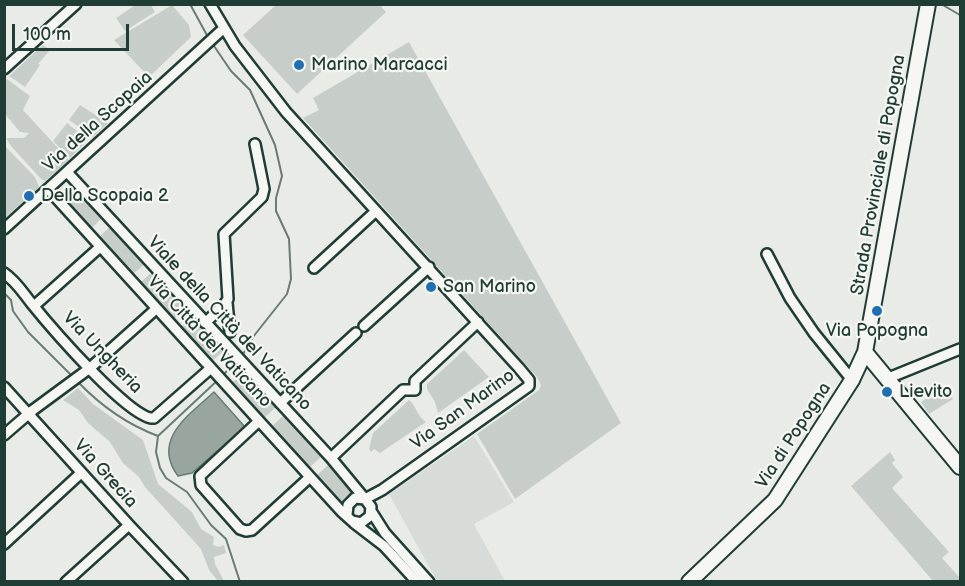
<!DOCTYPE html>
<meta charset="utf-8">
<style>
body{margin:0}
#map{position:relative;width:965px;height:586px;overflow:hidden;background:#e9ebe7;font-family:"Balsamiq Sans",sans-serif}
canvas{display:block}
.frame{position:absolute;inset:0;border:6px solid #1f3d34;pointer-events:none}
.scale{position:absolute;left:12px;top:24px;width:117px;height:27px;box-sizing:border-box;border:3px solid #1f3d34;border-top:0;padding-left:8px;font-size:18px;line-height:21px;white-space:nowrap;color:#1f3d34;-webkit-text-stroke:4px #f6f6f2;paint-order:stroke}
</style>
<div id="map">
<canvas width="965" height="586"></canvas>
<div class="frame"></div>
<div class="scale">100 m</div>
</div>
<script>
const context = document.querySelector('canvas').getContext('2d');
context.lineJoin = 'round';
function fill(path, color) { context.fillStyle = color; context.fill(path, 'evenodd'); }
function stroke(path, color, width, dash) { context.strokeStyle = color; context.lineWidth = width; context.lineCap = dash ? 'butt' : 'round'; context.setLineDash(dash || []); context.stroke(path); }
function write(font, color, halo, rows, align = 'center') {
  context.font = font + ' "Balsamiq Sans",sans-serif'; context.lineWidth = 4.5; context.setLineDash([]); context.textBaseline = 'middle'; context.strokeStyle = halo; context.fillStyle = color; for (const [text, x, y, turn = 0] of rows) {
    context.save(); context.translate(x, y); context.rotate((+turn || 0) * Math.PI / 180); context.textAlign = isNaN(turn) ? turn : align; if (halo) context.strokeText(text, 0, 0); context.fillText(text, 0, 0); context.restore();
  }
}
const built = new Path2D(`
 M474,436L514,502L474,524L505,581H437L389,494Z`);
const green = new Path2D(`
 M137,4L151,5L155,12L125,31L116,18Z
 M172,5L189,25L191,37L149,77L114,40Z
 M276,5H380L386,12L297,94L243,35Z
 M409,42L621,423L515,499L477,434L539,390L541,385L537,377L303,118L319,110L313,98Z
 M43,45L50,50L38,64L40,65L25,87L9,76Z
 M7,79L30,96L23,110L69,160L45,181L41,179L11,146L6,138H24L29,133L20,132L5,114V81Z
 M80,105L108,123L93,137L69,120Z
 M67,123L88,140L70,158L53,141Z
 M5,146L35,177L39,187L5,218Z
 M74,186L103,217L92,228L63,196Z
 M111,226L145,264L133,274L100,236Z
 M152,272L185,308L174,319L141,282Z
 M193,317L224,351L212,361L181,327Z
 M464,350L489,377L438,413L435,402L427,389V384Z
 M244,372L276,407L264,418L232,383Z
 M945,387L953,399L929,414L921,402Z
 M78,388L93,404L143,440L158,484L192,512L201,529L214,537L213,545L218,547L224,545L226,553L214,557L215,564L224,581H218L209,570L201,549L145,487L139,477L123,463L110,442L88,423L79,410L63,400Z
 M409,400C416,405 416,415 426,422L380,453L374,449L371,452L369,449L373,433Z
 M283,416L321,457L309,468L271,427Z
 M890,452L895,460L892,463L903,477L892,488L949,552L942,558L960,578V581H933L851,486Z
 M328,465L354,493L345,497L341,504L316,476Z`);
const water = new Path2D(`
 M214,392L245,427L192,473L178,476C151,440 189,415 214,392Z`);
const stream = new Path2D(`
 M190,4L209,39
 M941,4L960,15
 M212,43L231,71L250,90L275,145L282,176L276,198V211L289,239L291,279L287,294L253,337L242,356
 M4,293L11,300L13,311L28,332L74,378
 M223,375L238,360
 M219,379L158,436L156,452L160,468L166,478L187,492L211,525L226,539L240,582
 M78,382C101,406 126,424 158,436`);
const street = new Path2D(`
 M4,69L76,4
 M67,172L331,458L365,499L382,490L529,386V380L519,368L286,112L235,46L210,4
 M48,189L342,512L352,521L361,523L370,516L371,507L365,499L355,498L348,505L347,515
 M4,229L223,29
 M767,254L790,298L814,333L852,380
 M314,268L376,211
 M4,273C17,282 23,293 32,304C49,325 131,421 154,418L211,368
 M227,303L230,332
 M34,306L100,247
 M205,323L224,305L228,299L224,234L262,197L264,189L255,144
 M364,326L429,267
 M886,379L960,349
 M4,387L129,525L183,582
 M280,403L356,333
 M259,421L200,476L201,485L240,529L246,531L252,530L310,477
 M4,435L33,410L90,368L156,309
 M331,458L403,390H415V381L478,322
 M371,511L385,533L429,582
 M354,523L384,546L417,582
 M4,544L81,473
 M66,582L129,525`);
const secondary = new Path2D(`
 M865,352L960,467
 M689,582L775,500L852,380L865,352L928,4`);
const markers = [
 [299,65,6,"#1f6fb2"],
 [29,196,6,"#1f6fb2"],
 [431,287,6,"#1f6fb2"],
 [877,311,6,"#1f6fb2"],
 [887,392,6,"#1f6fb2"]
];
const poiNames = [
 ["Marino Marcacci",311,65],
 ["Della Scopaia 2",41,196],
 ["San Marino",443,287],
 ["Via Popogna",877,331,"center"],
 ["Lievito",899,392]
];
const streetNames = [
 ["Via della Scopaia",98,122,-42],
 ["Strada Provinciale di Popogna",879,175,-80],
 ["Viale della Città del Vaticano",229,324,47],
 ["Via Città del Vaticano",209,342,47],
 ["Via Ungheria",102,353,46],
 ["Via San Marino",463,410,-36],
 ["Via di Popogna",794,436,-57],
 ["Via Grecia",105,474,48]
];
fill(built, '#d8dcd8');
fill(green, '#c7cec9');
fill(water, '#99a6a0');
stroke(water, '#687c75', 1.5);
stroke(stream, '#687c75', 2);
stroke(street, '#1f3d34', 14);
stroke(secondary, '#1f3d34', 18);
stroke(street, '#f6f6f2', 9);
stroke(secondary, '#f6f6f2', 14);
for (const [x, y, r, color] of markers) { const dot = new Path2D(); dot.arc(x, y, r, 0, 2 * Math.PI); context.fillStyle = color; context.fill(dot); stroke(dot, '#f6f6f2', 2); }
write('18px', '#1f3d34', '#f6f6f2', poiNames, 'left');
write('18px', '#1f3d34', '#f6f6f2', streetNames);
</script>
